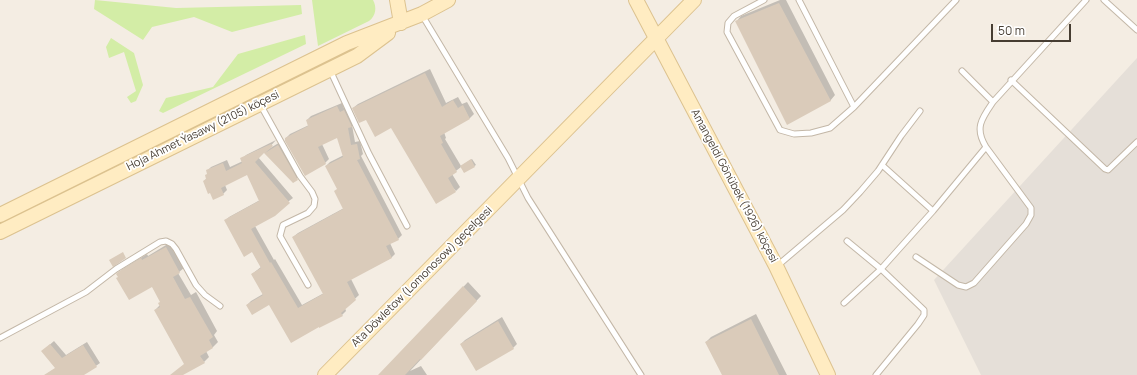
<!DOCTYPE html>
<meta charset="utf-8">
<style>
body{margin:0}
#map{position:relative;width:1137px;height:375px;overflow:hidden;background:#f4ede3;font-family:Manrope,sans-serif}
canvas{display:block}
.scale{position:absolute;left:991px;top:24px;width:80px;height:18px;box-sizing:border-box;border:2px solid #463d32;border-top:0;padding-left:5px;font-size:12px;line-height:14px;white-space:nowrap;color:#463d32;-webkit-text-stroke:3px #fff;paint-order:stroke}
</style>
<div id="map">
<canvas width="1137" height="375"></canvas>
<div class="scale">50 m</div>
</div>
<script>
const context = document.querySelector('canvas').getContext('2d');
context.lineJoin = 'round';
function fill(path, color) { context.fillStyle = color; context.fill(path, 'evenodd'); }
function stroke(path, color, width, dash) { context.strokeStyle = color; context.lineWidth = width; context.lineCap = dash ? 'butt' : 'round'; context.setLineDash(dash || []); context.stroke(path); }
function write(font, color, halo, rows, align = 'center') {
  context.font = font + ' Manrope,sans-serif'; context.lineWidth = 3.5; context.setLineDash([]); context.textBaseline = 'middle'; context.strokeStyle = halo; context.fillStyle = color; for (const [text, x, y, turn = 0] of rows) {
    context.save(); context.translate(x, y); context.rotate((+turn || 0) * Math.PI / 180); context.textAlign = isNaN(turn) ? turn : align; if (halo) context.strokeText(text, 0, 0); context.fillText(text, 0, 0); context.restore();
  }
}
const industrial = new Path2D(`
 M1137,58V375H981L934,280Z`);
const green = new Path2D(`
 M95,0L176,8L301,5L302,14L232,32L194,17L152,27L143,40L94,9Z
 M312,0H373C377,7 376,16 369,21L318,46Z
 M305,35L306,44L163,113L159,111L166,98L213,87L238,54Z
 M111,38L134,53L143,85L136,101L131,103L127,97L136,91L124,52L109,58L106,47Z`);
const shadow = new Path2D(`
 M780,0H786L835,95L830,101L736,22L741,16Z
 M430,69L446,103L458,97L462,104L467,102L474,114L470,118L444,132L446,138L445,139L461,166L472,159L476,165L464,172L461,167L452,174L460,187L456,191L392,127L367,119L353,108L358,104Z
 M342,103L344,108L348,107L355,122L352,125L355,142L360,141L363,154L361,156L402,235L398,239L390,243L395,254L391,258L351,279L359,295L345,308L346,311L342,315L269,304L247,305L251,301L263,294L252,274L261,267L252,251L225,221L229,217L260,200L248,174L225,185L227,190L223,194L204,181L207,178L208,173L207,171L211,167L227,160L230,167L243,161L242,159L246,155L276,140L267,150L282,141L301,175L293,182L264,152L258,157L293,198L255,226L274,260L275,259L302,305L324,293L293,237L298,233L344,208L338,189L326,166L330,162L344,155L338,137L322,144L329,159L325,163L286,138L290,134L309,125L307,120L311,116Z
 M171,242L185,267L178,273L191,295L196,292L217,331L214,335L218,342L213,347L206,351L209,357L204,362L155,310L160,305L161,302L152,286L119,276L118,274L123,269L147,254L148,256Z
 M468,282L481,296L410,371L421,366L427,375H379Z
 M756,314L787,375H723L706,342L711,337Z
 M502,317L517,344L513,348L461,344L465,340Z
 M54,341L66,355L87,342L100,363L83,375H45L56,368L46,348Z`);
const building = new Path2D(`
 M779,3L831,101L787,125L735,21Z
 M425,73L442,107L453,100L458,108L463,105L470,119L440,136L443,143L441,144L457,172L448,178L456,192L436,204L391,128L375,137L366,120L359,123L352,108Z
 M337,106L340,112L344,110L352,127L348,128L351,145L357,144L360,159L357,160L399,240L386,246L392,258L347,282L356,300L341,313L343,316L319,328V327L291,343L269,305L252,315L246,305L263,295L251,274L261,268L252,252L244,257L224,220L259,201L247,175L221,188L224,195L213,200L210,193L208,194L203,181L206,179L205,175L207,174L206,170L223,163L226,171L242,163L240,158L271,144L273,146L265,153L278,145L298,180L293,183L264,153L255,162L290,203L275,216L251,229L270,263L271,262L298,308L323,294L292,237L343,209L334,191L337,189L325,166L343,157L337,138L318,147L326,164L305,176L285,141V138L308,126L306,120Z
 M471,159L475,167L464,173L460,166Z
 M166,247L180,273L173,277L185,299L190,297L213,337L209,340L213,348L200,356L205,363L183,375H170L184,364L154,310L160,307L158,303L160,302L152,287L129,300L116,278L118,277L116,274L118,272L141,258L142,260Z
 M123,252L126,258L113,267L109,260Z
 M463,286L477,301L421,360L420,359L405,375H378Z
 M751,319L779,375H722L705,342Z
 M498,321L514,349L476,371L460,344Z
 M50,344L62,358L83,345L97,367L84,375H44L55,368L41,351Z`);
const lane = new Path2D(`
 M764,0L734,16L728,23L727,32L780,130L794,134L811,133L830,128L854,107L956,0
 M799,0L854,107
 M1104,0L1137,30
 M422,15L508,158L528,198L641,375
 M330,70L369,154L407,226
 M962,71L993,102
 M1011,80L1105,169L1108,170L1137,142
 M260,104L300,176L312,192L315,199L314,206L308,213L283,225L280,236L308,285
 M882,165L933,211L986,147C974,128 982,118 993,102L1086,0
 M847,241L881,269L924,310V315L918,324L876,375
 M916,257L958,285L966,287L974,283L1026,224L1031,215V208L986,147
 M777,266L843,210L860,192L878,171L901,136L920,111
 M844,303L881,269L933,211
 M0,338L86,292L116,269L160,242L166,241L172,244L176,249L196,285L205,295L220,306`);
const secondary = new Path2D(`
 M397,0L401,23
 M636,0L776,266L828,375
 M0,215L347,43L422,14L448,0
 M0,232L357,56L388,33
 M325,375L694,0`);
const streetNames = [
 ["Hoja Ahmet Ýasawy (2105) köçesi",203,131,-26],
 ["Amangeldi Gönübek (1926) köçesi",734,186,62],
 ["Ata Döwletow (Lomonosow) geçelgesi",422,277,-45]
];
fill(industrial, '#e5dfd8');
fill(green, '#d3eda6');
fill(shadow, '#0003');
fill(building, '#dacbba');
stroke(lane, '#c3b7a7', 7);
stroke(secondary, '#dcc28f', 16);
stroke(lane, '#fff', 5);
stroke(secondary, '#ffecc2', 14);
write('11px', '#463d32', '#fff', streetNames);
</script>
